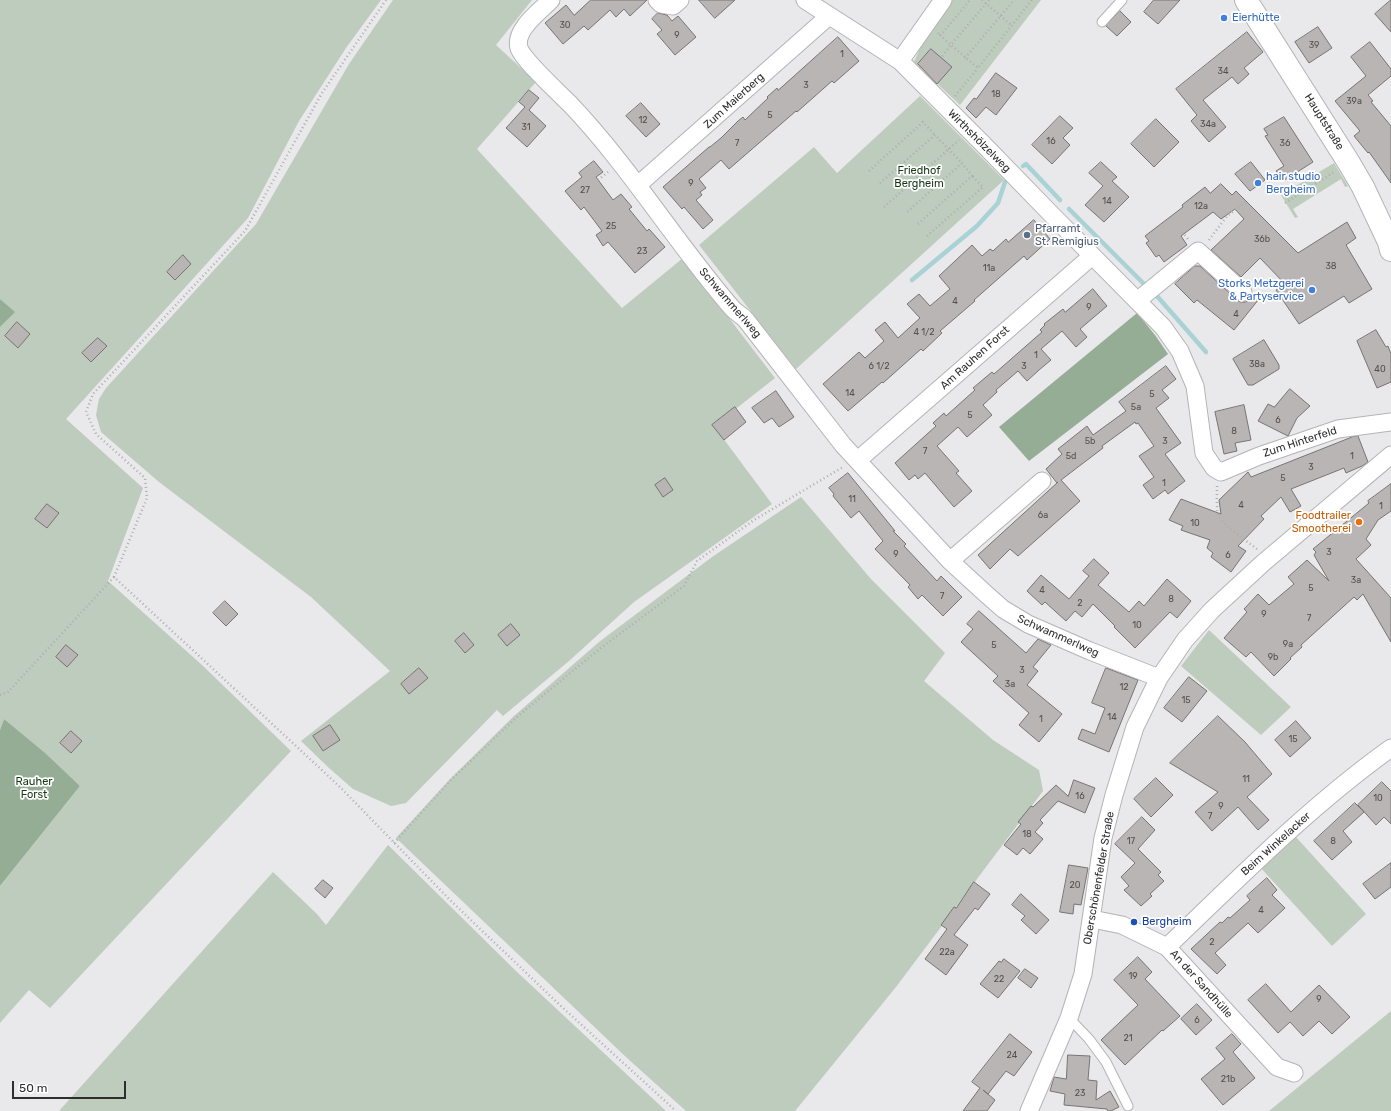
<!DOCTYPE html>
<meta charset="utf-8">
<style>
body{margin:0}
#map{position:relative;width:1391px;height:1111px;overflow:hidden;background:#e9e8eb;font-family:Rubik,sans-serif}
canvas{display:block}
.scale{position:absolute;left:12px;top:1081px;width:114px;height:18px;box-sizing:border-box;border:2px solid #2f2e2f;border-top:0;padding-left:5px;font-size:12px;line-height:14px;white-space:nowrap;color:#2f2e2f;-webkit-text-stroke:3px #fff;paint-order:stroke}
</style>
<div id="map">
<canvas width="1391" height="1111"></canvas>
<div class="scale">50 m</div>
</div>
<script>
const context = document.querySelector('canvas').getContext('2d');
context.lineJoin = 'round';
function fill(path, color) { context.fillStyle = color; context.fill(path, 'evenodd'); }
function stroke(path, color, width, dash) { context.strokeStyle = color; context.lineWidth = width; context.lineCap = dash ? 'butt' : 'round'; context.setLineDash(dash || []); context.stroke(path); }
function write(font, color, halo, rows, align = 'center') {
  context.font = font + ' Rubik,sans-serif'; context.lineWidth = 3.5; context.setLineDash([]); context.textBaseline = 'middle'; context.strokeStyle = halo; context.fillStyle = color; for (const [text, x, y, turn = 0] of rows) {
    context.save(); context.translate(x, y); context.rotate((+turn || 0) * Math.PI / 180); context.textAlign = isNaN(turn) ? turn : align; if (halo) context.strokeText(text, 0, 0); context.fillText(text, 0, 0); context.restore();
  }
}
const green = new Path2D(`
 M0,0H381L346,48L299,121L248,218L66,419L143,488L108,581L202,665L291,751L50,1008L29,990L0,1023V886L80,786L4,719L0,730V327L14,312L0,299Z
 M393,0H532L496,45L536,82L477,149L622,308L683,258L775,378L714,426L772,504L634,602L569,661L503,716L497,710L406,803L391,806L353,789L329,768L301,741L390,671L311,597L159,482L101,432L96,415L99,399L106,388L256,224L349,64Z
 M949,0H1041L960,105L914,62L927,32Z
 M920,96L1004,180L796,369L699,245L814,147L837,173Z
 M1334,163L1348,186L1345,187L1341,179L1293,209L1298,217L1295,218L1281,195Z
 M801,497L871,579L945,653L924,681L993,740L1039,770L1043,791L896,987L795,1111H686L627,1058L396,838L450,779L514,716L599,642L712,557Z
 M1209,630L1291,707L1261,735L1181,666Z
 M1295,836L1366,914L1332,946L1260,867Z
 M388,845L516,971L666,1111H59L273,872L317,914L326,925Z
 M1391,1011V1111H1269Z`);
const forest = new Path2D(`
 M0,299L15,312L0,327Z
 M1137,313L1155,335L1168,354L1029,461L999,427Z
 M4,719L45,753L80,786L0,886V730Z`);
const stream = new Path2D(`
 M1023,166L1026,164L1060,200
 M1069,209L1146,286
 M912,280L977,226L998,203L1005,182
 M1157,296L1206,352`);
const building = new Path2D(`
 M591,0H647L630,16L624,9L616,17L610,10L588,30L584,26L563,44L545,23L566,5L574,15Z
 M699,0H735L715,18Z
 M1154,0H1180L1158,24L1144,12Z
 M1391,0V32L1375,14Z
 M1120,11L1131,22L1117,36L1106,26Z
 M658,13L667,15L672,21L678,16L696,37L675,55L657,34L662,30L652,19Z
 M1318,27L1332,48L1309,63L1295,42Z
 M1247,32L1263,52L1244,68L1249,74L1238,84L1232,77L1203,100L1226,127L1209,142L1191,121L1197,115L1176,89Z
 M838,37L859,61L834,83L832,81L797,112L796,111L729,169L721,160L699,179L706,188L700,192L702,195L696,200L713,220L703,229L684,207L682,209L663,187L709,147H710L721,138L738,121L743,117L745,120L768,98L767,97L777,88L778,90Z
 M1370,42L1391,69V76L1368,95L1373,101L1371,102L1391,126V183L1369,152L1368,153L1354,136L1360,131L1335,101L1366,76L1351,57Z
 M931,49L952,67L937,84L918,64Z
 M996,73L1017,88L996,115L986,107L976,118L966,108L974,98L976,99Z
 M529,90L539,98L529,110L546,126L527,147L506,128L525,107L519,102Z
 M641,103L660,124L646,137L626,116Z
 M1060,116L1073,128L1063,138L1070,145L1052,164L1032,145Z
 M1284,117L1313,162L1283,181L1276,171L1284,166L1265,136L1268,135L1264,129Z
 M1156,119L1179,142L1154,167L1131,144Z
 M594,161L603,172L596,177L613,200L621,194L632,207L629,209L647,231L649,229L665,247L635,273L608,242L603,246L596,235L602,231L584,207L581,210L565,191L582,177L579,173Z
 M1101,162L1117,177L1112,181L1129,197L1104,222L1085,205L1103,186L1089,173Z
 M1251,162L1265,180L1250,191L1235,174Z
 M1221,184L1232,195L1236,191L1298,253L1347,222L1356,238L1346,245L1372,289L1349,303L1344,296L1299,324L1276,290L1285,284L1260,258L1241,277L1211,250L1244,219L1235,209L1221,219L1213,212L1181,236L1187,245L1164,262L1159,255L1156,257L1146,243L1149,241L1145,236L1183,207L1182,205L1205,187L1210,193Z
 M1034,220L1050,239L1027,260L1024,256L974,300L975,301L940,331L942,333L923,351L921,349L883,383L882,382L848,411L823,384L859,352L865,358L884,341L875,330L885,322L898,338L920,318L907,304L919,294L930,306L950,289L939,276L972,245L982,256L990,249L993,251L1006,239L1008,242Z
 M183,255L191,264L175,280L167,272Z
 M1195,266H1200L1236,299L1240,302H1246L1250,299L1253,293L1259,299L1234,330L1197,300L1194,303L1175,284Z
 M1093,289L1107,306L1080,329L1087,337L1076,347L1062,331L1041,349L1051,360L1039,370L1027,381L1018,371L996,390L997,392L983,405L992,415L967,437L958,427L937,446L959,471L956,473L972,491L954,507L925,473L918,479L915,475L909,480L895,463L936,426L933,423L944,413L946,416L975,390L973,388L992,372L994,374L1042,332L1040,330L1045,325L1044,324L1063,309L1065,312Z
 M17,322L30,334L18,348L5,336Z
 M1376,330L1386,347L1388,346L1391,354V382L1377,388L1357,341Z
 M98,338L107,346L91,362L82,353Z
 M1264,340L1279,365V369L1253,385H1248L1233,359Z
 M1166,366L1176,379L1162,390L1169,398L1156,408L1181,443L1165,454L1185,481L1168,494L1165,490L1153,499L1143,485L1154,477L1139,456L1154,446L1138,423L1136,424L1135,422L1102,446L1103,448L1061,480L1080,501L1018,556L1010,549L990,569L978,555L1058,482L1057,483L1046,469L1062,454L1058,449L1087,426L1093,435L1126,411L1119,402Z
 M1290,389L1310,406L1297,418L1288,436L1258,421L1268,404L1274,407Z
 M776,391L794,417L779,427L772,418L764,423L752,408Z
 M1244,405L1251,440L1235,443L1237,451L1224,454L1215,412Z
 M735,407L746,422L724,440L712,425Z
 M1358,436L1368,462L1362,466L1346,473L1344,468L1291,489L1301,506L1290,512L1281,497L1261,516L1264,519L1238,546L1246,551L1231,572L1211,557L1213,553L1207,548L1210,540L1181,530L1183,526L1169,520L1181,499L1221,514L1219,500L1248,472L1251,477L1352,437Z
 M848,473L895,531H893L906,544L904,546L937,581L941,576L962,597L943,616L922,595L918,599L908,587L910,585L875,549L883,541L859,511L851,518L833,496L834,494L829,488Z
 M665,478L673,490L663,497L655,485Z
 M1391,484V511L1378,520L1366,539L1371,545L1356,559L1391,598V642L1363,594L1357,600L1354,597L1301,645L1302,647L1290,658L1291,659L1274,676L1251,652L1246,657L1224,638L1247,612L1244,609L1258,594L1269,605L1294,584L1288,577L1307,560L1329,581L1314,555L1316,552L1313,549L1369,503L1368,501Z
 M47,504L59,513L47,528L35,519Z
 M1094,559L1109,573L1098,585L1129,612L1139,601L1144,606L1167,579L1191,601L1177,618L1170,612L1135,648L1114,627L1115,626L1093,604L1082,617L1075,611L1066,621L1045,602L1042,605L1027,591L1041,575L1069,599L1089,576L1083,571Z
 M225,601L238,614L226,626L213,613Z
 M979,611L1026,653L1038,639L1051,645L1033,667L1038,671L1027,685L1062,714L1039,742L1019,725L1029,713L993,681L998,676L961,642L973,629L967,624Z
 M511,624L520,635L507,646L498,635Z
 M464,633L474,645L465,653L455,641Z
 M66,645L78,655L67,667L56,657Z
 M419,668L428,678L409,694L401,684Z
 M1106,668L1138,680L1109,752L1078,739L1082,729L1095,734L1105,708L1092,703Z
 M1189,677L1207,691L1182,722L1164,708Z
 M1218,716L1245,742L1272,774L1247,797L1269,820L1258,830L1238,807L1212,831L1195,812L1218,792L1170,763Z
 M1296,721L1311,738L1290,757L1275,740Z
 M330,725L340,740L323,751L313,736Z
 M71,731L82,741L71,753L60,743Z
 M1156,778L1173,795L1151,817L1134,799Z
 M1074,780L1095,788L1085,813L1058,801L1040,820L1043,823L1035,832L1043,839L1030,854L1023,848L1017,855L1004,845L1021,824L1018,822L1031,806L1033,807L1056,785L1068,796Z
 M1382,782L1391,791V824L1384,817L1376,825L1358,805Z
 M1355,803L1364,812L1343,831L1352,842L1332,860L1314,841Z
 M1142,817L1155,830L1138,849L1161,872L1158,875L1164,881L1150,894L1152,896L1141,906L1124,890L1129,886L1121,877L1135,863L1115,844Z
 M1391,863V887L1375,899L1363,884Z
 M1069,865L1088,868L1081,905L1074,904L1073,914L1060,912Z
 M1267,878L1277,890L1272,895L1285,908L1258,933L1248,923L1215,953L1226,965L1217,974L1191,949L1220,922L1222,923L1228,917L1230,918L1250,900L1247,896Z
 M323,880L333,888L325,898L315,889Z
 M974,882L990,894L978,910L975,908L954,935L968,945L946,975L925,959L947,929L941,925L954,907L956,908Z
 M1021,894L1049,920L1036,934L1021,920L1025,916L1012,905Z
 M1138,957L1152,972L1145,979L1180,1016L1163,1031L1162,1030L1125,1065L1101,1040L1138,1005L1114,980Z
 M1004,959L1020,971L998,998L980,984L999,961L1001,962Z
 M1025,969L1038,978L1031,988L1018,978Z
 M1266,984L1291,1012L1319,985L1350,1017L1332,1034L1319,1021L1303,1036L1290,1022L1278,1033L1248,1000Z
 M1197,1004L1212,1020L1196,1035L1181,1019Z
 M1010,1034L1032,1052L1014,1076L1006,1071L988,1094L983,1090L995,1100L987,1111H963L980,1088L972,1082Z
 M1232,1034L1241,1044L1233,1052L1255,1078L1223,1105L1201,1079L1225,1059L1216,1048Z
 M1068,1055L1090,1056L1088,1080L1097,1081L1096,1100L1110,1091L1119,1107L1111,1111H1108L1107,1109L1064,1105L1065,1094L1050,1091L1054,1077L1066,1079Z`);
const path = new Path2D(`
 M386,0L322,93L245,231L93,394L86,412L96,434L145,478L147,498L114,577L339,786L452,902L563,1008L676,1111
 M982,0L1011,25
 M989,0L951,45L978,68L1032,0
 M938,33L940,36L970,0
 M940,35L951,45L941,58
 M965,58L1014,0
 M955,96L978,68
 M869,171L923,122L935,135
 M598,180L608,172
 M880,183L935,135L962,163L907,212
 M1285,203L1334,172
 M884,207L959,140
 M918,224L972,176L962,163
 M1182,232L1188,239
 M927,236L983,187L972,176
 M1209,240L1227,216L1247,201
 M1217,486C1217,493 1216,511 1219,517C1228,529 1245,540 1257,549
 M0,695L8,692L114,577
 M394,843L452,779L518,716L602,647L684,586L697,561L754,520L843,467`);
const lane = new Path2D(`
 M1102,22L1122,0
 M1069,1018L1089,1039L1106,1062L1128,1106`);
const street = new Path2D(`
 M551,0C539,12 514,30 519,48C523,60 559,93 570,104C630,167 675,242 732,308C736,313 742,315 746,320L843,445L950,561L986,594L1003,609L1028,624L1090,651L1159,678
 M657,0L661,4L673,6L680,0
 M805,0L900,61L984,145L1053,216L1163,327L1180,351L1195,386L1204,453L1214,468L1221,472L1259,456L1338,429L1391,422
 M900,61L943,0
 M638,185L829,16
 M1137,301L1198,251L1243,292
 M858,460L1092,256
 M950,561L1042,481
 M1092,919L1122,925L1167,947L1277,1067L1294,1073
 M1167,947C1239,878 1310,806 1391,748
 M1029,1111L1069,1018L1083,974L1103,838L1114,795L1135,727L1159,678L1185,640L1212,610L1263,563L1391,455`);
const secondary = new Path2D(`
 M1246,0L1349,163L1363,187L1389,242L1391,250`);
const markers = [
 [1224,18,4,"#3f7fe0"],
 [1258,183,4,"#3f7fe0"],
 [1027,235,4,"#5c6f8a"],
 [1312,290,4,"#3f7fe0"],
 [1359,522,4,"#e8710a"],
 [1134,922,4,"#1a4fb4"]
];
const numberNames = [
 ["30",565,25],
 ["9",677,35],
 ["39",1314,45],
 ["1",842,54],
 ["34",1223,71],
 ["3",806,85],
 ["18",996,94],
 ["39a",1354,101],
 ["5",770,115],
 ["12",643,120],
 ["34a",1208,124],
 ["31",526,127],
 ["16",1051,141],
 ["7",737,143],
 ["36",1285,143],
 ["9",691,183],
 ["27",585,190],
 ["14",1107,201],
 ["12a",1201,206],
 ["25",611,226],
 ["36b",1262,239],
 ["23",642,251],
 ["38",1331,266],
 ["11a",989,268],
 ["4",955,301],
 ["9",1089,307],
 ["4",1236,314],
 ["4 1/2",924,332],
 ["1",1036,355],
 ["38a",1257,364],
 ["6 1/2",879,366],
 ["3",1024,366],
 ["40",1380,369],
 ["14",850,393],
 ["5",1152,394],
 ["5a",1136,407],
 ["5",970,415],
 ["6",1278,420],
 ["8",1234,431],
 ["5b",1090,441],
 ["3",1165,441],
 ["7",925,451],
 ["5d",1071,456],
 ["1",1352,456],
 ["3",1311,467],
 ["5",1283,478],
 ["1",1164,483],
 ["11",852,499],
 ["4",1241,505],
 ["1",1381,506],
 ["6a",1043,515],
 ["10",1195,523],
 ["3",1329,552],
 ["9",896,554],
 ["6",1228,555],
 ["3a",1356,580],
 ["5",1311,588],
 ["4",1042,590],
 ["7",942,596],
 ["8",1171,599],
 ["2",1080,603],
 ["9",1264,614],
 ["7",1309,618],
 ["10",1137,625],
 ["9a",1288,644],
 ["5",994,645],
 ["9b",1273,657],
 ["3",1022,670],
 ["3a",1010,684],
 ["12",1124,687],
 ["15",1186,700],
 ["14",1112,717],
 ["1",1041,719],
 ["15",1293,739],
 ["11",1246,779],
 ["16",1080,796],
 ["10",1378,798],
 ["9",1221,806],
 ["7",1210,816],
 ["18",1027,834],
 ["17",1131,841],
 ["8",1333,841],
 ["20",1075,885],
 ["4",1261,910],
 ["2",1212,942],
 ["22a",947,952],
 ["19",1133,976],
 ["22",999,979],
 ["9",1319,999],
 ["6",1197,1020],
 ["21",1128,1038],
 ["24",1012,1055],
 ["21b",1228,1079],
 ["23",1080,1093]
];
const shopNames = [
 ["Eierhütte",1232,18],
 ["hair studio",1266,177],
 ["Bergheim",1266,190],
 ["Storks Metzgerei",1304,284,"right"],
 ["& Partyservice",1304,297,"right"]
];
const streetNames = [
 ["Zum Maierberg",734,101,-42],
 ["Hauptstraße",1324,122,58],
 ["Wirthshölzelweg",979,141,45],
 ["Schwammerlweg",730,303,49],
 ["Am Rauhen Forst",975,358,-42],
 ["Zum Hinterfeld",1300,442,-18],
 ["Schwammerlweg",1058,636,24],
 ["Beim Winkelacker",1276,844,-42],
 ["Oberschönenfelder Straße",1099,878,-80],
 ["An der Sandhülle",1201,984,48]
];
const parkNames = [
 ["Friedhof",919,171],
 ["Bergheim",919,184],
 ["Rauher",34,782],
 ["Forst",34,795]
];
const serviceNames = [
 ["Pfarramt",1035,229],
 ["St. Remigius",1035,242]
];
const foodNames = [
 ["Foodtrailer",1351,516],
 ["Smootherei",1351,529]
];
const transitNames = [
 ["Bergheim",1142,922]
];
fill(green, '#beccbd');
fill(forest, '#96ad95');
stroke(stream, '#a9d2d5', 4.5);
fill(building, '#b8b5b4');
stroke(building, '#777473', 1);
stroke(lane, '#b4b3b6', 11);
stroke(street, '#b4b3b6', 19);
stroke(secondary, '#b4b3b6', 24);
stroke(path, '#aeadaf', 2.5, [1, 3]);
stroke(lane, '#fff', 9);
stroke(street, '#fff', 17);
stroke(secondary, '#fff', 22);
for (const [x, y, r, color] of markers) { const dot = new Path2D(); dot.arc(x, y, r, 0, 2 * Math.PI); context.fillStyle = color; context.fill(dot); stroke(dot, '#fff', 1.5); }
write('9px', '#515050', null, numberNames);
write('11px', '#366cbe', '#fff', shopNames, 'left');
write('11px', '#2f2e2f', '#fff', streetNames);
write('11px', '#143714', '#fff', parkNames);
write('11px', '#4e5e75', '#fff', serviceNames, 'left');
write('11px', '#c56008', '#fff', foodNames, 'right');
write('11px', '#164399', '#fff', transitNames, 'left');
</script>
